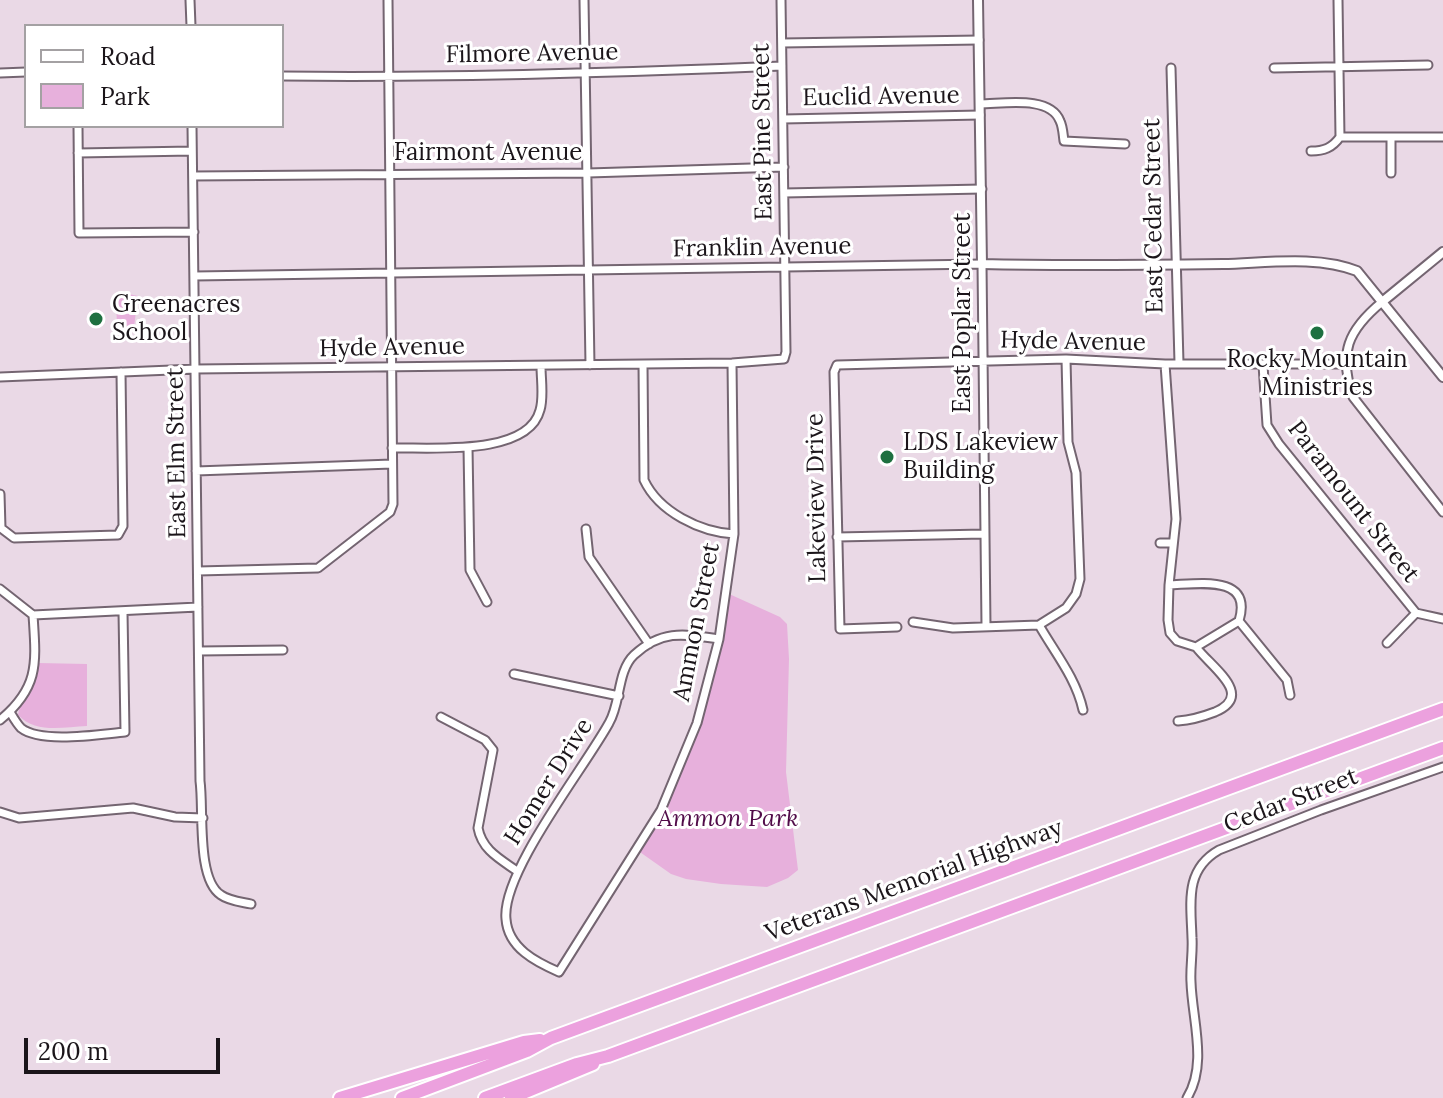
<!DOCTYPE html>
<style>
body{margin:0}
#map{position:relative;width:1443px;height:1098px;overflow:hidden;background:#ead9e6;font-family:Lora,serif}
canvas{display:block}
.legend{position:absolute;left:24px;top:24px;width:260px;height:104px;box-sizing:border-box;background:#fff;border:2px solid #a4a1a3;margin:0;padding:10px 14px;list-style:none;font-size:24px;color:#1b151a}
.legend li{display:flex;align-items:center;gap:16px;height:40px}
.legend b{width:40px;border:2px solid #a4a1a3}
.scale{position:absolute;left:24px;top:1038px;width:196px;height:36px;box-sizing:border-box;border:4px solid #1b151a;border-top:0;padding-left:10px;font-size:24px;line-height:28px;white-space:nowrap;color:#1b151a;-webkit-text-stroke:6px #fff;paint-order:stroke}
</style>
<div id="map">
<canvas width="1443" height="1098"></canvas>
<ul class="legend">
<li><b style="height:10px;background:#fff"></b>Road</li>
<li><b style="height:22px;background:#e7b0dc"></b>Park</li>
</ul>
<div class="scale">200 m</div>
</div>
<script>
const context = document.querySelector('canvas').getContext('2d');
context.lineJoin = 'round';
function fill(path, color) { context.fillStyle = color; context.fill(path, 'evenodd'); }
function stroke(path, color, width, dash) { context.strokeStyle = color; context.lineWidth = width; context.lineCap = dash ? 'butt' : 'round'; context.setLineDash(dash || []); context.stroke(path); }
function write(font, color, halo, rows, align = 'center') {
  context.font = font + ' Lora,serif'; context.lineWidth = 6; context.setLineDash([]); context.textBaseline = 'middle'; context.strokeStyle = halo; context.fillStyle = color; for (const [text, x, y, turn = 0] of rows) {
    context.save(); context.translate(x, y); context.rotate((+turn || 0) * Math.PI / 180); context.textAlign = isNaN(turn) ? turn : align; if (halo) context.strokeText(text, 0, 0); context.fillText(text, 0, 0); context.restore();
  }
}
const green = new Path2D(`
 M124,293L138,296L134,327H117L116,296Z
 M727,593L780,617L787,624L789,659L786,772L798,870L788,878L767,887L721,884L686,879L671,874L637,850L661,810L697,723Z
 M38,663L87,664V726C63,727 36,734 18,715L20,704C33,695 37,678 38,663Z`);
const minor = new Path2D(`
 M190,0L191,26
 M584,0L590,365
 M1338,0L1340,137
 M782,43L979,40
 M1171,68L1179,363
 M1274,68L1428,65
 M0,73L26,72
 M282,76C449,78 615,73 782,66
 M980,104C1003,104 1050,95 1060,121C1063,127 1063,135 1064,141L1125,144
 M783,119L980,115
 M78,126L79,233L194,232
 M192,126L200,781C204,809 196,879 221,895C229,901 242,902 251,904
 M1340,137H1443
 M1391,138V173
 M1311,151C1324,151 1332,148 1340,137
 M78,153L192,151
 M193,176L588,173L784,167
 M784,193L982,189
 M195,276L982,264L986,626
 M1382,302C1348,330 1338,353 1353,397L1443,512
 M643,364L644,480C659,512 700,532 734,534
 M1165,364L1176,519L1169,585L1168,620L1170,633L1177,641L1196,647
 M1263,365L1267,425L1279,444L1416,613
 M0,377L196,369L732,363L784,359L786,352L781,0
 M468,447L470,570L487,602
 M392,448C429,447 528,457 540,410C544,397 541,380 541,366
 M196,471L392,464
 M0,494L1,528L14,538L118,535L123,526L121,372
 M586,529L589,557L649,644
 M837,537L984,534
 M1160,543H1173
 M198,571L318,568L390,512L393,504L388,0
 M1169,585C1198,584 1253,574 1239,621L1196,647C1212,668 1255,695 1215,712C1202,717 1192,720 1178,721
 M0,589L33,615L198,607
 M1416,613L1443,619
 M1239,621L1287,680L1290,695
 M913,622L953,628L1039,625L1066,608L1076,594L1080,579L1076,473L1068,442L1066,359
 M1039,625C1055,653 1076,678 1083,710
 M897,627L840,629L834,372L837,365L1066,359L1165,364H1347
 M719,639C685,634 662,629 634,655C617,671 621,703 609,723C585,767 501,873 506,919C508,948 536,962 559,972L661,810L697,723L719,639L734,534L732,363
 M1387,643L1416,613
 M199,651L283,650
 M514,674L619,696
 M10,712C13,717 17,724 21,728C41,744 101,734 125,732L123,612
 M441,717L485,740L493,750L478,828C482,850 500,859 517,871
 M0,720C40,687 36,662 33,615
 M0,812L19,818L133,808L175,817L203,818
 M1187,1098C1208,1064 1192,1019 1191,982C1190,968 1193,953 1192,938C1191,903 1184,870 1219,850L1321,810L1443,767`);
const tertiary = new Path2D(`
 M978,0L982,264C1063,266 1143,265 1223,264C1266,263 1317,255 1357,271L1443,377
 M1382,302L1443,252`);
const motorway = new Path2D(`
 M340,1098L524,1042L540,1040
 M402,1098L527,1051L551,1038L1443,709
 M485,1098L577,1064L608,1056L1443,748
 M511,1098L593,1064`);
const markers = [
 [96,319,8,"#1e7040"],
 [1317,333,8,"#1e7040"],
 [887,457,8,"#1e7040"]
];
const streetNames = [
 ["Filmore Avenue",532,54,-1],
 ["Euclid Avenue",881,97,-1],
 ["East Pine Street",763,132,-91],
 ["Fairmont Avenue",488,153],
 ["East Cedar Street",1154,216,-91],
 ["Franklin Avenue",762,248,-1],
 ["East Poplar Street",963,313,-90],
 ["Hyde Avenue",1073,342,1],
 ["Hyde Avenue",392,348,-1],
 ["East Elm Street",177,453,-91],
 ["Lakeview Drive",817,498,-91],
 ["Paramount Street",1353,502,52],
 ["Ammon Street",697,622,-79],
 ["Homer Drive",549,782,-58],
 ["Cedar Street",1291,801,-21],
 ["Veterans Memorial Highway",914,881,-20]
];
const poiNames = [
 ["Greenacres",112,305],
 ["School",112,333],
 ["Rocky Mountain",1317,360,"center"],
 ["Ministries",1317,388,"center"],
 ["LDS Lakeview",903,443],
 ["Building",903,471]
];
const parkNames = [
 ["Ammon Park",728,819]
];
fill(green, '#e7b0dc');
stroke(minor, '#746571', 11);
stroke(tertiary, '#746571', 12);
stroke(motorway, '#fff', 16);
stroke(minor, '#fff', 7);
stroke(tertiary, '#fff', 8);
stroke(motorway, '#eca1de', 12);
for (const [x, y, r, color] of markers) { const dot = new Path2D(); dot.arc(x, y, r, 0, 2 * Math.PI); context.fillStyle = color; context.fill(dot); stroke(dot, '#fff', 3); }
write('24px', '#1b151a', '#fff', streetNames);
write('24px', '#1b151a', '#fff', poiNames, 'left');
write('italic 24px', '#510b49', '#fff', parkNames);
</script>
